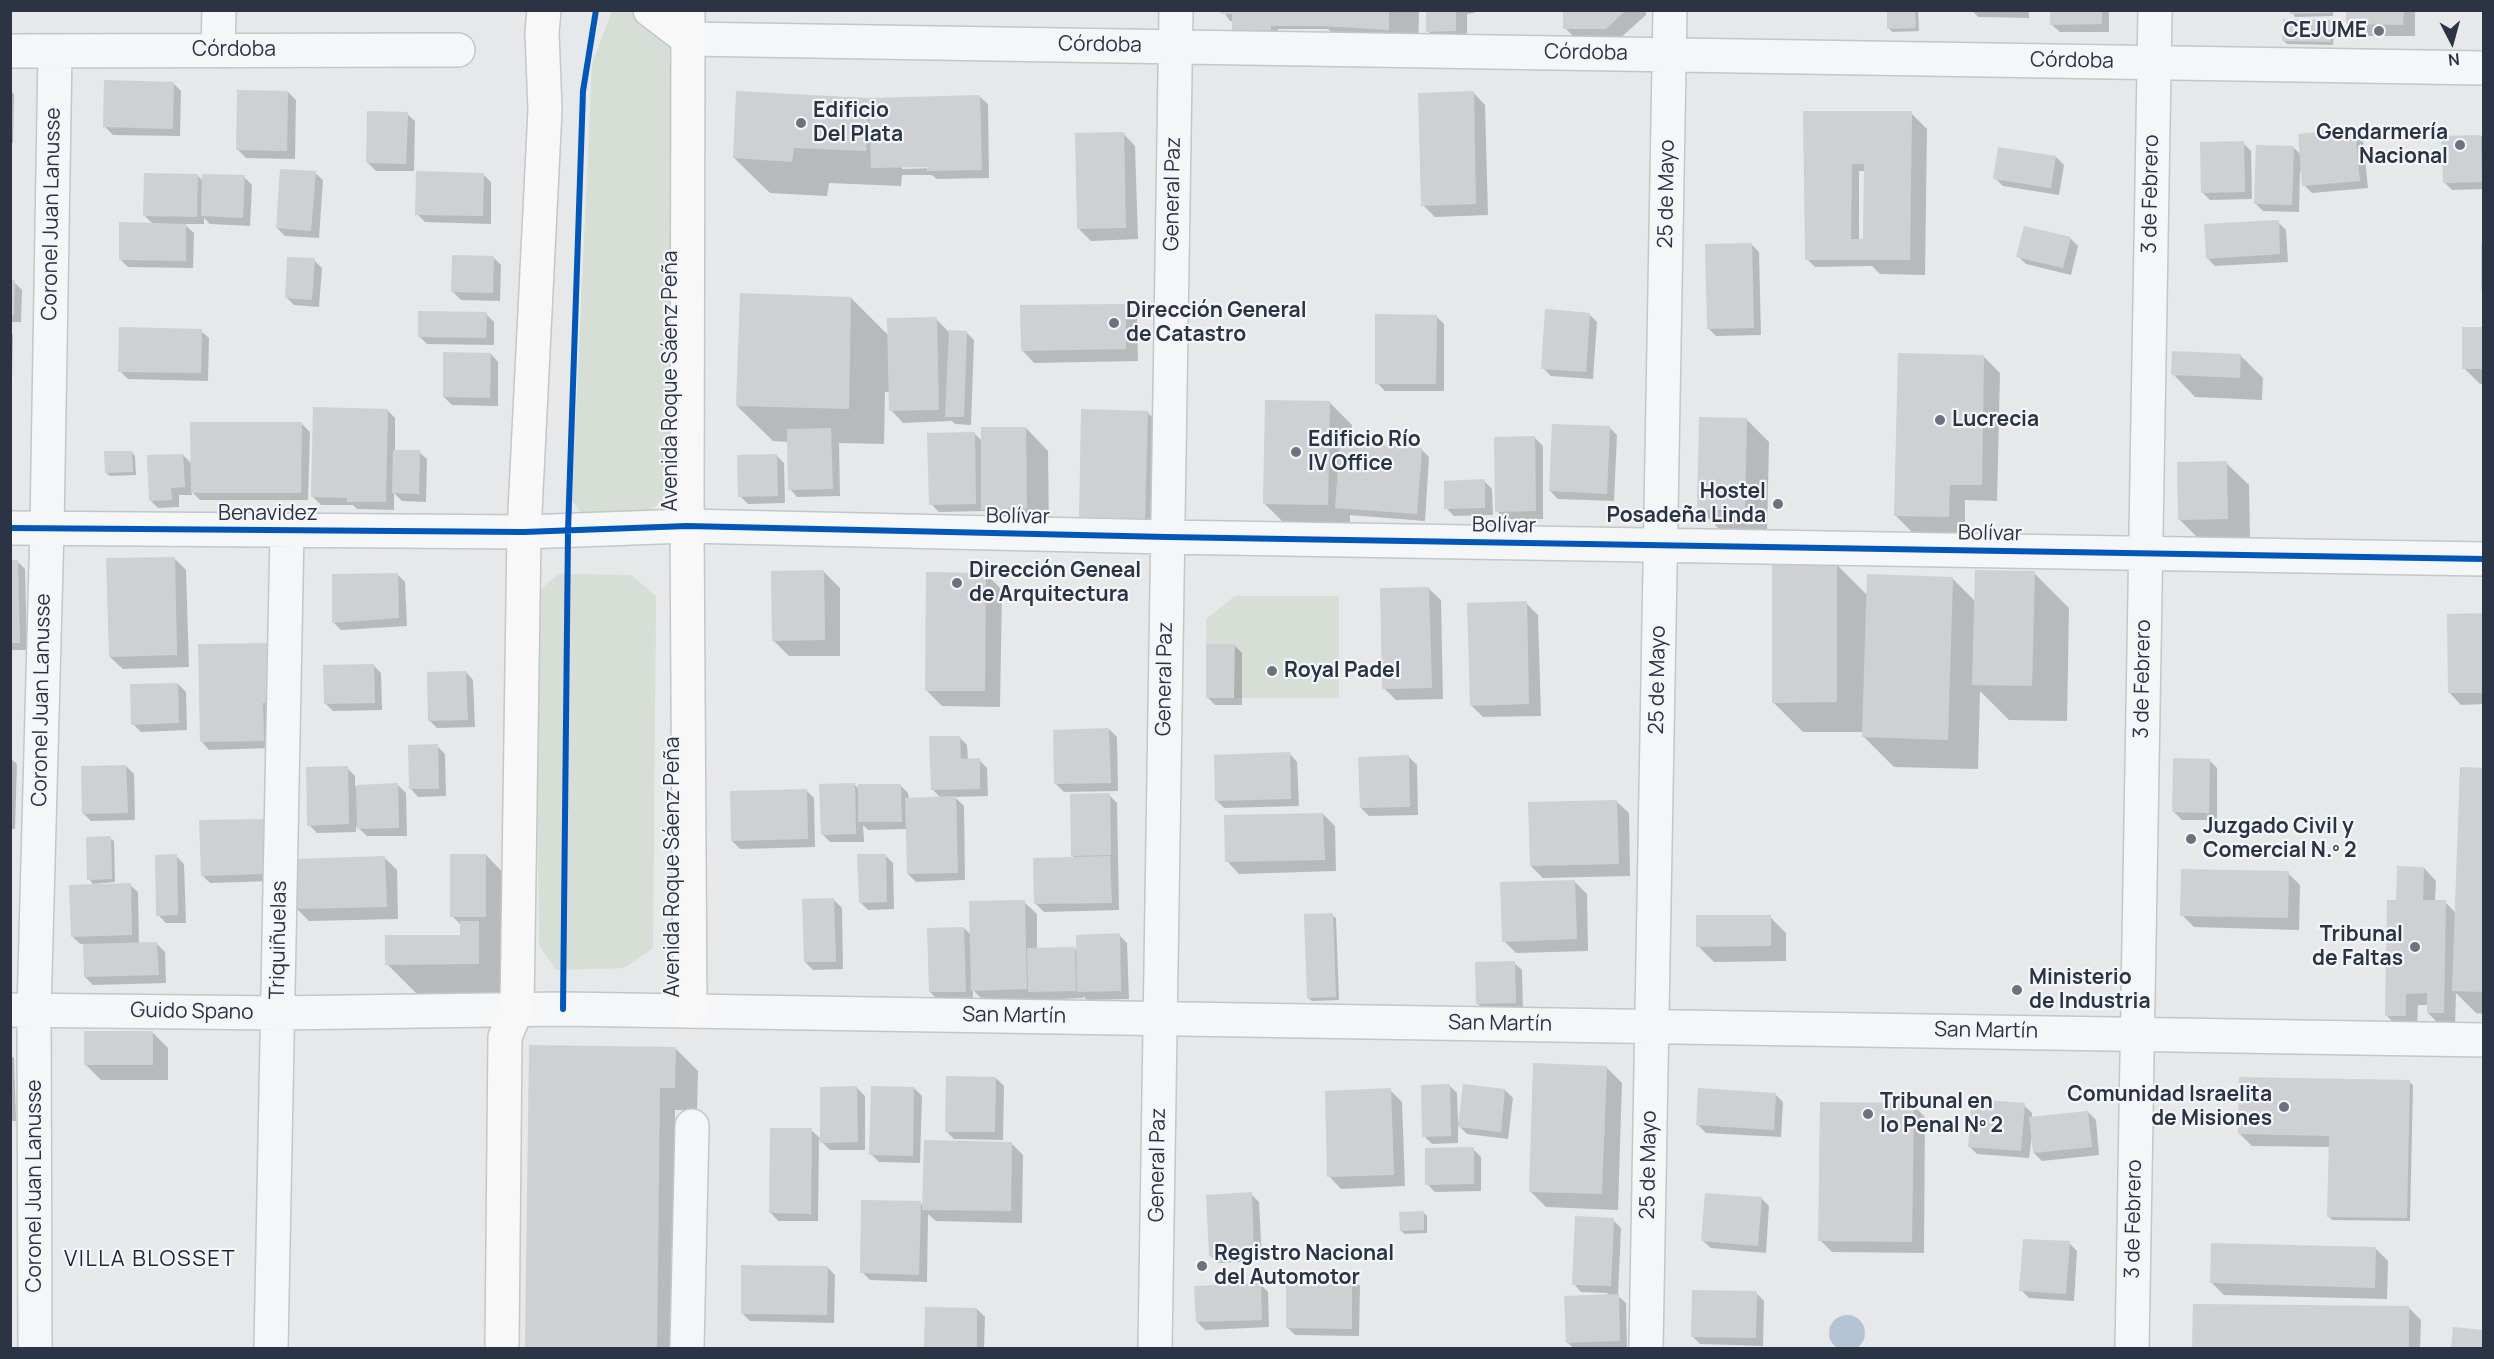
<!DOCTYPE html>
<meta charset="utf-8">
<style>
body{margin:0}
#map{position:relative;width:2494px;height:1359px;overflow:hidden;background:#e6e8ea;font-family:Manrope,sans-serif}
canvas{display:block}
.frame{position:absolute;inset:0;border:12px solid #2b3445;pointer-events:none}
.north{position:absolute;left:2422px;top:12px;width:60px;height:60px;-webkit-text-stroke:4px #f4f6f9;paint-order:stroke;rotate:174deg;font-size:16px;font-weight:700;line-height:24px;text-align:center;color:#2b3445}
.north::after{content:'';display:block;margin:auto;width:21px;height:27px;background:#2b3445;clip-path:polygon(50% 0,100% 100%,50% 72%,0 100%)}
</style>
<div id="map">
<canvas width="2494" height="1359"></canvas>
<div class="frame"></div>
<div class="north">N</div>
</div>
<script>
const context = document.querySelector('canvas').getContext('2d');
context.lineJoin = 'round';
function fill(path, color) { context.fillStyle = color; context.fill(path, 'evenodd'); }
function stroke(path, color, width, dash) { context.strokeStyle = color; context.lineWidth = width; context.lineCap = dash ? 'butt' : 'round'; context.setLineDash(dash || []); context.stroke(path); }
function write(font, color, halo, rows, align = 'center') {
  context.font = font + ' Manrope,sans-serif'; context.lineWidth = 4.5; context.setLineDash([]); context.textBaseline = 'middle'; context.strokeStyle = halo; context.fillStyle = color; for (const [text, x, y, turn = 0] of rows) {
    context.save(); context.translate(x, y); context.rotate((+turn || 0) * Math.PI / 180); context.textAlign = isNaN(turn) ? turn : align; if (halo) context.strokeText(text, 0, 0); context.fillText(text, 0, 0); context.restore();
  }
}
const green = new Path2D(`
 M612,11H630L675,42L668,498L641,516H584L572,501L592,64Z
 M559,574L631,575L656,596L653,948L624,968L556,970L539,945L535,594Z
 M1235,596H1339V698H1206V619Z`);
const water = new Path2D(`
 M1829 1333a18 18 0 1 1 36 0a18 18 0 1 1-36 0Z`);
const shadow = new Path2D(`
 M795,10H931V11Z
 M1222,10H1419L1418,59L1354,55L1328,29H1278V38L1241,37L1233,30V21H1230Z
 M1428,10H1474V13L1467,14V43H1440L1428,31Z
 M1565,10H1646V15L1618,40H1577L1565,28Z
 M1888,10H1918L1919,31L1892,32L1889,28Z
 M1972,10H2029V18L1978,17Z
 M2052,10H2109V32H2060L2052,25Z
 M2291,10H2333V16L2295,17Z
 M2348,10H2415V36H2359L2347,24Z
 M2330,22L2334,25L2333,45L2287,44L2284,41Z
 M173,83L181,91L180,136L113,135L105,127Z
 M10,91L14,94L13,143H10Z
 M288,92L296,100L295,159L246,158L238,150Z
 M1473,92L1485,105L1488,215L1435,217L1423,205Z
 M980,97L988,104L989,178L937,179L932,175H902L901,186L829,183L827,196L770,193L734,158L869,99ZM934,165L935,168L902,169V166Z
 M1805,113H1911L1927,129L1925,275L1880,274L1872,266L1815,267L1807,259ZM1859,171H1866L1864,241H1859Z
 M407,114L415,121L414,171H376L368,163Z
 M2355,131L2363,139L2368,188L2312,193L2304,185L2303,171H2300L2299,212L2263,211L2255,203L2293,147L2301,155Z
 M1123,133L1135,146L1138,239L1091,241L1079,229Z
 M2481,136L2484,139V189L2452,190L2444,182Z
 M2243,143L2251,151L2252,199L2210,200L2202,192Z
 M2056,157L2064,165L2059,195L2003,186L1995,178Z
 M315,173L323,180L319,238L285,236L277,228Z
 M483,174L491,182V224L425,222L417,214Z
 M197,175L204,182L244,177L252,185L250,226L210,224L204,218V224H184L194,233L193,268L128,267L120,259L154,225L144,215Z
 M2278,222L2286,230L2288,262L2215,266L2207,258Z
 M2070,238L2078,246L2071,275L2026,264L2018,256Z
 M1751,244L1759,252L1761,335L1716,336L1708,328Z
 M493,257L501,265L500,301L461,300L453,292Z
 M314,260L322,268L319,307L294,305L286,297Z
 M10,282H14L22,290L21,322H10Z
 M851,298L889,336L936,319L949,332H966L974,340L971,425L955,424L952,421L903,423L891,410L890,392H885L884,444L839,443L840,496L797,497L790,489L789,442L773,441L737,406Z
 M1125,306L1137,318L1138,361L1034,363L1022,350Z
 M486,314L494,322V345L427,344L419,336Z
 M1589,314L1597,322L1593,379L1551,376L1543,368Z
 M1436,316L1444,324V391H1385L1377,383Z
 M2484,329V384H2480L2464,368Z
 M201,331L209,338L208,381L128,379L120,371Z
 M10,332L13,335L12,380H10Z
 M491,354L498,362V406L452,405L444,397Z
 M2240,355L2263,378L2262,400L2195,397L2173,374Z
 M1984,357L2000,373L1997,501L1965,500V533L1912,532L1896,516Z
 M1330,403L1352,425V444L1421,449L1429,457L1425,521L1350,515V527L1287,526L1264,503Z
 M387,410L395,418V451L419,452L427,459L426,502L402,501L394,493V510L357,509L353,505H321L313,497Z
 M1147,412L1155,420L1152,529L1089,527Z
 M1746,419L1769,442L1767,532H1722L1699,509Z
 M302,424L310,432L308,500H200L192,492V495H179V507L158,508L150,500L183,455L192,464Z
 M1609,427L1617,435L1614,501L1558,499L1550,491Z
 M1026,428L1048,451L1049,531L1005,532L985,511L939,512L931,504L974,433L982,441Z
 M1535,438L1543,446V519H1505L1497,511Z
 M132,452L135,456L136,475L110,476L106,473Z
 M776,455L784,463L785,503L748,504L740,496Z
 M2226,463L2249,485L2250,541L2202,542L2179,519Z
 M1484,481L1492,489L1493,515L1454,516L1446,508Z
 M174,558L186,570L189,667L123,669L110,657Z
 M10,561H17L25,569L27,650H10Z
 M1836,564L1868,596L1952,578L1975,601L2034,573L2069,608L2067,721L2009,720L1980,691L1978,769L1894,767L1864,737V732H1803L1773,702Z
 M824,572L840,588V656H789L773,640Z
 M397,574L405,582L407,626L341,630L333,622Z
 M986,574L1002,590L1000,707L942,706L926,690Z
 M1428,588L1441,600L1443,699L1396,700L1384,688Z
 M1526,603L1538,615L1541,716L1483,717L1471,705Z
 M2484,614V704L2461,705L2449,692Z
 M276,644L271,748L209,750L202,742Z
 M1234,645L1242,653V705H1215L1207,697Z
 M373,665L381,673L382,710L333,711L325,703Z
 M466,672L473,680L475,727L437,728L429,720Z
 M178,684L186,692L187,730L141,732L133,724Z
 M1109,729L1117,737L1118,791L1064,792L1056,784Z
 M959,737L967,745L968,760H979L987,768L988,796L955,797L964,806L965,880L916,882L908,874L907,829L868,830L863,825L864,842H830L822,834L854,784L859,789L900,785L908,793L909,799L941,798L932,789Z
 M437,746L445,754L446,796L418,797L411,789Z
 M1290,754L1297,762L1299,806L1224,808L1216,800Z
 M1409,757L1417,765L1418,815L1369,816L1361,808Z
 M10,758L17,764L15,829H10Z
 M2210,761L2217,768V820H2182L2174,812Z
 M126,766L134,774L135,820L91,821L83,813Z
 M347,768L355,776V786L398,785L406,793L407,836H367L356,826V832L317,833L309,825Z
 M2484,769V1014L2476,1013L2456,993L2455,1025H2440L2428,1013V1005H2418L2417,1027H2398L2386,1015L2397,902L2424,868L2436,881L2435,901L2445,902L2456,913Z
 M806,790L814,798L815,847L740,849L732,841Z
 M1109,795L1117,803L1119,910L1044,912L1036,904L1073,859L1071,796Z
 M1616,801L1629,813L1630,876L1543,878L1531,866Z
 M1323,814L1335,826L1336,871L1239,874L1227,861Z
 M264,820L272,828L273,881L210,883L202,875Z
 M110,838L114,841L115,882L93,884L89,879Z
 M486,855L521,891L508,994H417L387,964L461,936V925L452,916Z
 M885,855L893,863L894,909L868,910L860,902Z
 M176,856L184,864L186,923H166L158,915Z
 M385,858L397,870L398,919L309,921L297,909Z
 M2288,873L2300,885L2299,930L2194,927L2182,915Z
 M1575,882L1587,894L1588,951L1516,953L1504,941Z
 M130,885L138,892L139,944H157L165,952L166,983L93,985L85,977L84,944H80L72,936Z
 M834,900L842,908L843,969L813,970L805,962Z
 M1024,902L1037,914V949L1074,948L1078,952L1119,935L1127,943L1129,999L1087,1000L1083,996V998L985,1002L973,990V999L938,1000L930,992L964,928L972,936Z
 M1332,915L1336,918L1339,1000L1312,1001L1308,998Z
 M1770,917L1786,933V961L1714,962L1698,946Z
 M1514,963L1522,970L1523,1010L1485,1011L1477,1003Z
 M152,1032L168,1048V1080H101L85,1064Z
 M530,1046L675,1048L698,1071L697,1110H675L672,1348H526Z
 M10,1055L14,1058L16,1121H10Z
 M1606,1067L1622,1083L1618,1210L1546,1207L1530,1191Z
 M996,1078L1004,1086L1003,1140L954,1139L946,1131Z
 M2409,1082L2413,1085L2410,1221L2332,1220L2328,1216L2330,1147L2252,1146L2240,1134Z
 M1449,1085L1457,1093L1458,1122L1505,1090L1513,1098L1508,1139L1467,1134L1458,1125V1143L1432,1144L1424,1136Z
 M857,1088L865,1096V1150H830L819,1139L818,1221H778L771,1213L811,1130L822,1140Z
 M914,1088L922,1096L920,1163L879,1162L871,1154Z
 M1390,1090L1402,1102L1405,1186L1341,1189L1329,1176Z
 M1775,1094L1783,1102L1781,1137L1706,1133L1698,1125Z
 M1913,1105L1925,1117L1924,1253L1832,1252L1820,1240Z
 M2024,1105L2032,1113V1118L2088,1112L2096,1120L2099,1155L2042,1161L2034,1153L2032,1135L2029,1158L1977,1154L1969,1146Z
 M1011,1143L1023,1155L1022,1223L936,1221L928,1214L927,1282L870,1280L862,1272L920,1203L924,1206Z
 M1473,1149L1481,1157V1191L1435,1192L1427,1184Z
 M1251,1194L1259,1202L1262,1261L1218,1263L1210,1255Z
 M1761,1198L1769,1206L1766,1253L1711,1248L1703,1241Z
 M1423,1212L1427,1216V1233L1405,1234L1401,1231Z
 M1613,1220L1621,1228L1618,1296L1626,1303L1627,1348H1573L1567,1342L1608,1293L1581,1292L1574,1284Z
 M2069,1243L2077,1251L2074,1301L2029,1298L2021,1290Z
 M2376,1249L2388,1261L2387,1299L2224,1295L2212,1283Z
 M827,1267L835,1275L834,1323L750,1321L742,1313Z
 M1352,1278L1360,1286L1359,1336L1295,1335L1287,1327Z
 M1260,1284L1268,1292L1269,1327L1205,1330L1197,1322Z
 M1756,1293L1764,1301L1763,1346L1700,1344L1692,1336Z
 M2409,1308L2421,1320L2420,1348H2194Z
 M926,1309H977L985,1317L984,1348H926Z`);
const building = new Path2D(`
 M1221,10H1389V30L1323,26H1271V30H1232V14H1221Z
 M1426,10H1456V31L1426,32Z
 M1563,10H1626L1606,29H1563Z
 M1887,10H1915L1916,28L1887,29Z
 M2050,10H2102V24L2050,25Z
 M2289,10H2330V13L2290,14Z
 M2346,10H2404L2403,25L2346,24Z
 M2283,19L2331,20V42L2282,41Z
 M104,80L174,82L173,129L103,127Z
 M237,90L288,91L287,151L236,150Z
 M736,91L869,98L980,95L982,170L927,171V167L871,168L869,103L866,151L794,148L792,162L733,158Z
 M1474,91L1476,204L1421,206L1418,93Z
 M367,111L408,112L406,164L366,163Z
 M1803,111H1912L1910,260H1805ZM1852,164H1864L1863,239H1851Z
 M2355,129L2360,181L2302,186L2298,134Z
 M1124,132L1126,228L1077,229L1075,133Z
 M2481,135L2482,182L2443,183L2441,136Z
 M2244,141L2245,192L2201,193L2200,142Z
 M2256,145L2294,146L2292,205L2254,204Z
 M1998,147L2056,156L2051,188L1993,179Z
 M280,169L316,171L311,231L276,228Z
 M416,171L484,173L483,216L415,215Z
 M144,173L198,174L197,217L143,216Z
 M202,174L245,175L243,218L201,216Z
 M2279,220L2280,254L2206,259L2204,224Z
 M119,222L186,224V261L119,260Z
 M2024,226L2071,237L2063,268L2016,257Z
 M1752,243L1754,328L1707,329L1705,244Z
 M2481,243H2484V290H2481Z
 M452,255L494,256L493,293L451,292Z
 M287,257L315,258L312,300L285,298Z
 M10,280H15L14,315H10Z
 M740,293L851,297L849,409L736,406Z
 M1126,304V349L1021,351L1020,305Z
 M1545,309L1590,313L1586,372L1541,369Z
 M418,311L487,312L486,338L418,337Z
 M1375,314L1437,315L1436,384H1375Z
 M937,317L939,410L889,411L887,318Z
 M119,327L202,329L201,373L118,372Z
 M2462,327H2484V369H2462Z
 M949,330L967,331L964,417H945Z
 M2172,351L2241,354L2240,378L2171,375Z
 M443,352L491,353L490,398L443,397Z
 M1898,353L1984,355L1982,485H1950L1949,517L1894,516Z
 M1265,400L1330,401L1328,505L1263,504Z
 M313,407L388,409L386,502H347V498L311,497Z
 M1081,409L1148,411L1145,521L1079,519Z
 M1699,417L1747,418L1745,510H1697Z
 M190,422H302L301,493H191Z
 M1552,424L1610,426L1607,494L1549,491Z
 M981,427H1026L1027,509L981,510Z
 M831,428L833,489L788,490L787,429Z
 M975,432L976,504L929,505L927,433Z
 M1535,436L1536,511L1495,512L1494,437Z
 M1340,442L1422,448L1417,514L1335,508Z
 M393,450H420L419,494L392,493Z
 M104,451H132L133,472L105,473Z
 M183,454L185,487L171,488L172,500L149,501L147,455Z
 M777,454L778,496L738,497L737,455Z
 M2227,461L2228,519L2178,520L2177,462Z
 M1485,479V508L1444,509V481Z
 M175,557L177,655L109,657L106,558Z
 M10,560H18L20,643H10Z
 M1772,563H1837V702L1772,703Z
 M824,570L825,640L772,641L771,571Z
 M1975,570L2035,571L2032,686L1972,685Z
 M926,572L986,573L985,691H925Z
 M398,573L399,618L332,623V574Z
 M1867,574L1953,577L1948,740L1862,737Z
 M1429,587L1432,688L1382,689L1380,588Z
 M1527,601L1529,704L1470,706L1467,603Z
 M2484,613V693H2448L2447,614Z
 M277,643L278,703H263L264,741L200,742L198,644Z
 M1206,644H1235L1234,698H1206Z
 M374,664L375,703L324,704L323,665Z
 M466,671L468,720L428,721L427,672Z
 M178,683L179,723L131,725L130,684Z
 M1109,728L1111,783L1054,784L1053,730Z
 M929,736H960L961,759L980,758V789L931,790Z
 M438,744L439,789H409L408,745Z
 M1290,752L1291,799L1215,801L1214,755Z
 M1409,755L1410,807L1360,808L1358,757Z
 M2173,758L2210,759L2209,813L2172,812Z
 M126,765L128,813L82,814L81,766Z
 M348,766L349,824L307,826L306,767Z
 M2460,767L2484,768V992L2452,991Z
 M398,783L399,828L357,829L356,785Z
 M855,783L856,834L821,835L819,784Z
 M858,784H901L902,822H858Z
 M807,789L808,839L731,841L730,791Z
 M1110,793L1111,855L1071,856L1070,794Z
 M956,796L958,873L907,874L905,798Z
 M1617,800L1619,864L1530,866L1528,802Z
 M1323,813L1325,860L1225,862L1224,815Z
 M264,819L265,874L201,876L199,820Z
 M111,836L112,879L87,880L86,837Z
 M177,854L178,915L156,916L155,855Z
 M450,854H486V917H450Z
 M857,854H886L887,902L859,903Z
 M385,856L387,907L296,909L294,859Z
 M1110,856L1112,903L1034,904L1033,858Z
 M2397,866L2424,867L2423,900H2446L2444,1013H2427V993L2406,994V1016H2385L2387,900H2396Z
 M2181,869L2289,871L2288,918L2180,916Z
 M1575,880L1577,939L1502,942L1500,882Z
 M131,883L132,935L71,937L69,885Z
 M834,898L836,962H804L802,899Z
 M1025,900L1027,989L971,991L969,901Z
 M1333,913L1336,997L1307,998L1304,914Z
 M1696,915H1771V946L1696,947Z
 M460,921H479V964L385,965V935H460Z
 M964,927L966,992H929L927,928Z
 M1120,933L1121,991L1077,992L1076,935Z
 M157,942L159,975L84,977L83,944Z
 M1075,947L1076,991L1028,992L1027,948Z
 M1515,961L1516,1003L1476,1004L1475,962Z
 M84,1031H153V1065H84Z
 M529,1045L676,1047L675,1088H660L657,1348H525Z
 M1533,1063L1607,1066L1602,1194L1529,1192Z
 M946,1076L996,1077L995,1132H945Z
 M2239,1077L2410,1080L2407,1218L2327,1217L2329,1136L2238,1134Z
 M1450,1084L1451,1136L1422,1137L1421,1085Z
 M1463,1084L1505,1089L1501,1132L1458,1127Z
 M857,1086L858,1142L820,1143V1087Z
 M871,1086L914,1087L913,1156L869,1155Z
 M1391,1088L1394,1175L1327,1177L1325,1091Z
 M1698,1088L1776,1093L1774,1130L1696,1125Z
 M1972,1099L2025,1103L2021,1151L1968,1147Z
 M1820,1102L1914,1103L1912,1242L1818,1241Z
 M2088,1111L2092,1147L2033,1153L2029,1117Z
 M770,1128H812L811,1214L769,1213Z
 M924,1140L1012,1142L1011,1211L922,1210Z
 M1474,1147V1184L1425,1185V1148Z
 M1252,1192L1254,1254L1209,1256L1206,1195Z
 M1705,1193L1762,1197L1758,1246L1701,1241Z
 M861,1200L921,1201L919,1275L860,1273Z
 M1424,1211V1230L1400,1231L1399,1212Z
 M1575,1216L1614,1218L1611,1286L1572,1285Z
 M2023,1239L2070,1241L2066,1294L2019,1291Z
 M2211,1243L2376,1247L2375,1288L2210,1283Z
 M741,1265L828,1266L827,1315L741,1314Z
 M1286,1276L1352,1277V1329L1286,1328Z
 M1261,1283L1262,1320L1196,1322L1194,1286Z
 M1692,1290L1757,1291L1756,1338L1691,1337Z
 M1619,1294L1620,1341L1566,1343L1564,1296Z
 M2193,1304L2409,1306V1348H2192Z
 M925,1307L977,1308V1348H924Z
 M2453,1327L2484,1330V1348H2451Z`);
const street = new Path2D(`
 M688,39L2484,68
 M218,49L219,10
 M10,51L458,50
 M10,528L524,532L687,526L1167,537L2484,559
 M10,1010L278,1013L563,1009L2484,1040
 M35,1348L34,1011L47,528L55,52
 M271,1348L287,531
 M687,1348L692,1126
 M1155,1348L1176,10
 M1646,1348L1670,10
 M2132,1348L2155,10`);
const secondary = new Path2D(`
 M650,10L688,39
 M688,10L687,526L690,1011
 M502,1348L505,1037L517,1008L524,532L545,110L542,32L544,10`);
const cycleway = new Path2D(`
 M10,528L524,532L687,526L1167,537L2484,559
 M563,1009L568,531L583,91L596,10`);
const markers = [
 [2379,31,6,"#6c737f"],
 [801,123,6,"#6c737f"],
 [2460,145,6,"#6c737f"],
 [1114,323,6,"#6c737f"],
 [1940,420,6,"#6c737f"],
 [1296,452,6,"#6c737f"],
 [1778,504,6,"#6c737f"],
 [957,583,6,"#6c737f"],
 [1272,671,6,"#6c737f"],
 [2191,839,6,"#6c737f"],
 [2415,947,6,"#6c737f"],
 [2017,990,6,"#6c737f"],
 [2284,1107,6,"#6c737f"],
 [1868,1114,6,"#6c737f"],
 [1202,1266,6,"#6c737f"]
];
const poiNames = [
 ["CEJUME",2367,31,"right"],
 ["Edificio",813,111],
 ["Del Plata",813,135],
 ["Gendarmería",2448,133,"right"],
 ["Nacional",2448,157,"right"],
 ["Dirección General",1126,311],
 ["de Catastro",1126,335],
 ["Lucrecia",1952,420],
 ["Edificio Río",1308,440],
 ["IV Office",1308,464],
 ["Hostel",1766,492,"right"],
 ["Posadeña Linda",1766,516,"right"],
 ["Dirección Geneal",969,571],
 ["de Arquitectura",969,595],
 ["Royal Padel",1284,671],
 ["Juzgado Civil y",2203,827],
 ["Comercial N.º 2",2203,851],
 ["Tribunal",2403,935,"right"],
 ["de Faltas",2403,959,"right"],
 ["Ministerio",2029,978],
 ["de Industria",2029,1002],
 ["Comunidad Israelita",2272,1095,"right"],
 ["de Misiones",2272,1119,"right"],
 ["Tribunal en",1880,1102],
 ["lo Penal Nº 2",1880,1126],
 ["Registro Nacional",1214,1254],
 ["del Automotor",1214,1278]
];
const streetNames = [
 ["Córdoba",1100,45,1],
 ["Córdoba",234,50],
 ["Córdoba",1586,53,1],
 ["Córdoba",2072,61,1],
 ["General Paz",1173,194,-89],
 ["25 de Mayo",1667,194,-89],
 ["3 de Febrero",2151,194,-89],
 ["Coronel Juan Lanusse",52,214,-89],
 ["Avenida Roque Sáenz Peña",671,381,-90],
 ["Benavidez",268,514],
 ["Bolívar",1018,517,1],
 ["Bolívar",1504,526,1],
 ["Bolívar",1990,534,1],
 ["General Paz",1165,679,-89],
 ["3 de Febrero",2143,679,-89],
 ["25 de Mayo",1658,680,-89],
 ["Coronel Juan Lanusse",42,700,-89],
 ["Avenida Roque Sáenz Peña",673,867,-90],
 ["Triquiñuelas",279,940,-89],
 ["Guido Spano",192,1012,1],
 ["San Martín",1014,1016,1],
 ["San Martín",1500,1024,1],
 ["San Martín",1986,1031,1],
 ["General Paz",1158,1165,-89],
 ["25 de Mayo",1649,1165,-89],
 ["Coronel Juan Lanusse",35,1186,-90],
 ["3 de Febrero",2134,1219,-89]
];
const neighbourhoodNames = [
 ["VILLA BLOSSET",150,1260]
];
fill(green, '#d6ded6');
fill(water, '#b4c4d5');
fill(shadow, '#0003');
fill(building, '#ced0d3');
stroke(street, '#c4c6c8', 36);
stroke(secondary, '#c4c6c8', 36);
stroke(street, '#f5f6f7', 33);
stroke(secondary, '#f8f8f8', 33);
stroke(cycleway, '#0057b8', 6);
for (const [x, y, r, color] of markers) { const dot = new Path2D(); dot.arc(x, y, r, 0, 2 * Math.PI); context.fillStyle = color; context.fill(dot); stroke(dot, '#f4f6f9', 2); }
write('bold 21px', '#2b3445', '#f4f6f9', poiNames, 'left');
write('21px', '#2b3445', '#f4f6f9', streetNames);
context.letterSpacing = '1.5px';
write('22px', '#1d2536', '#f4f6f9', neighbourhoodNames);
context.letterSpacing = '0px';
</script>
